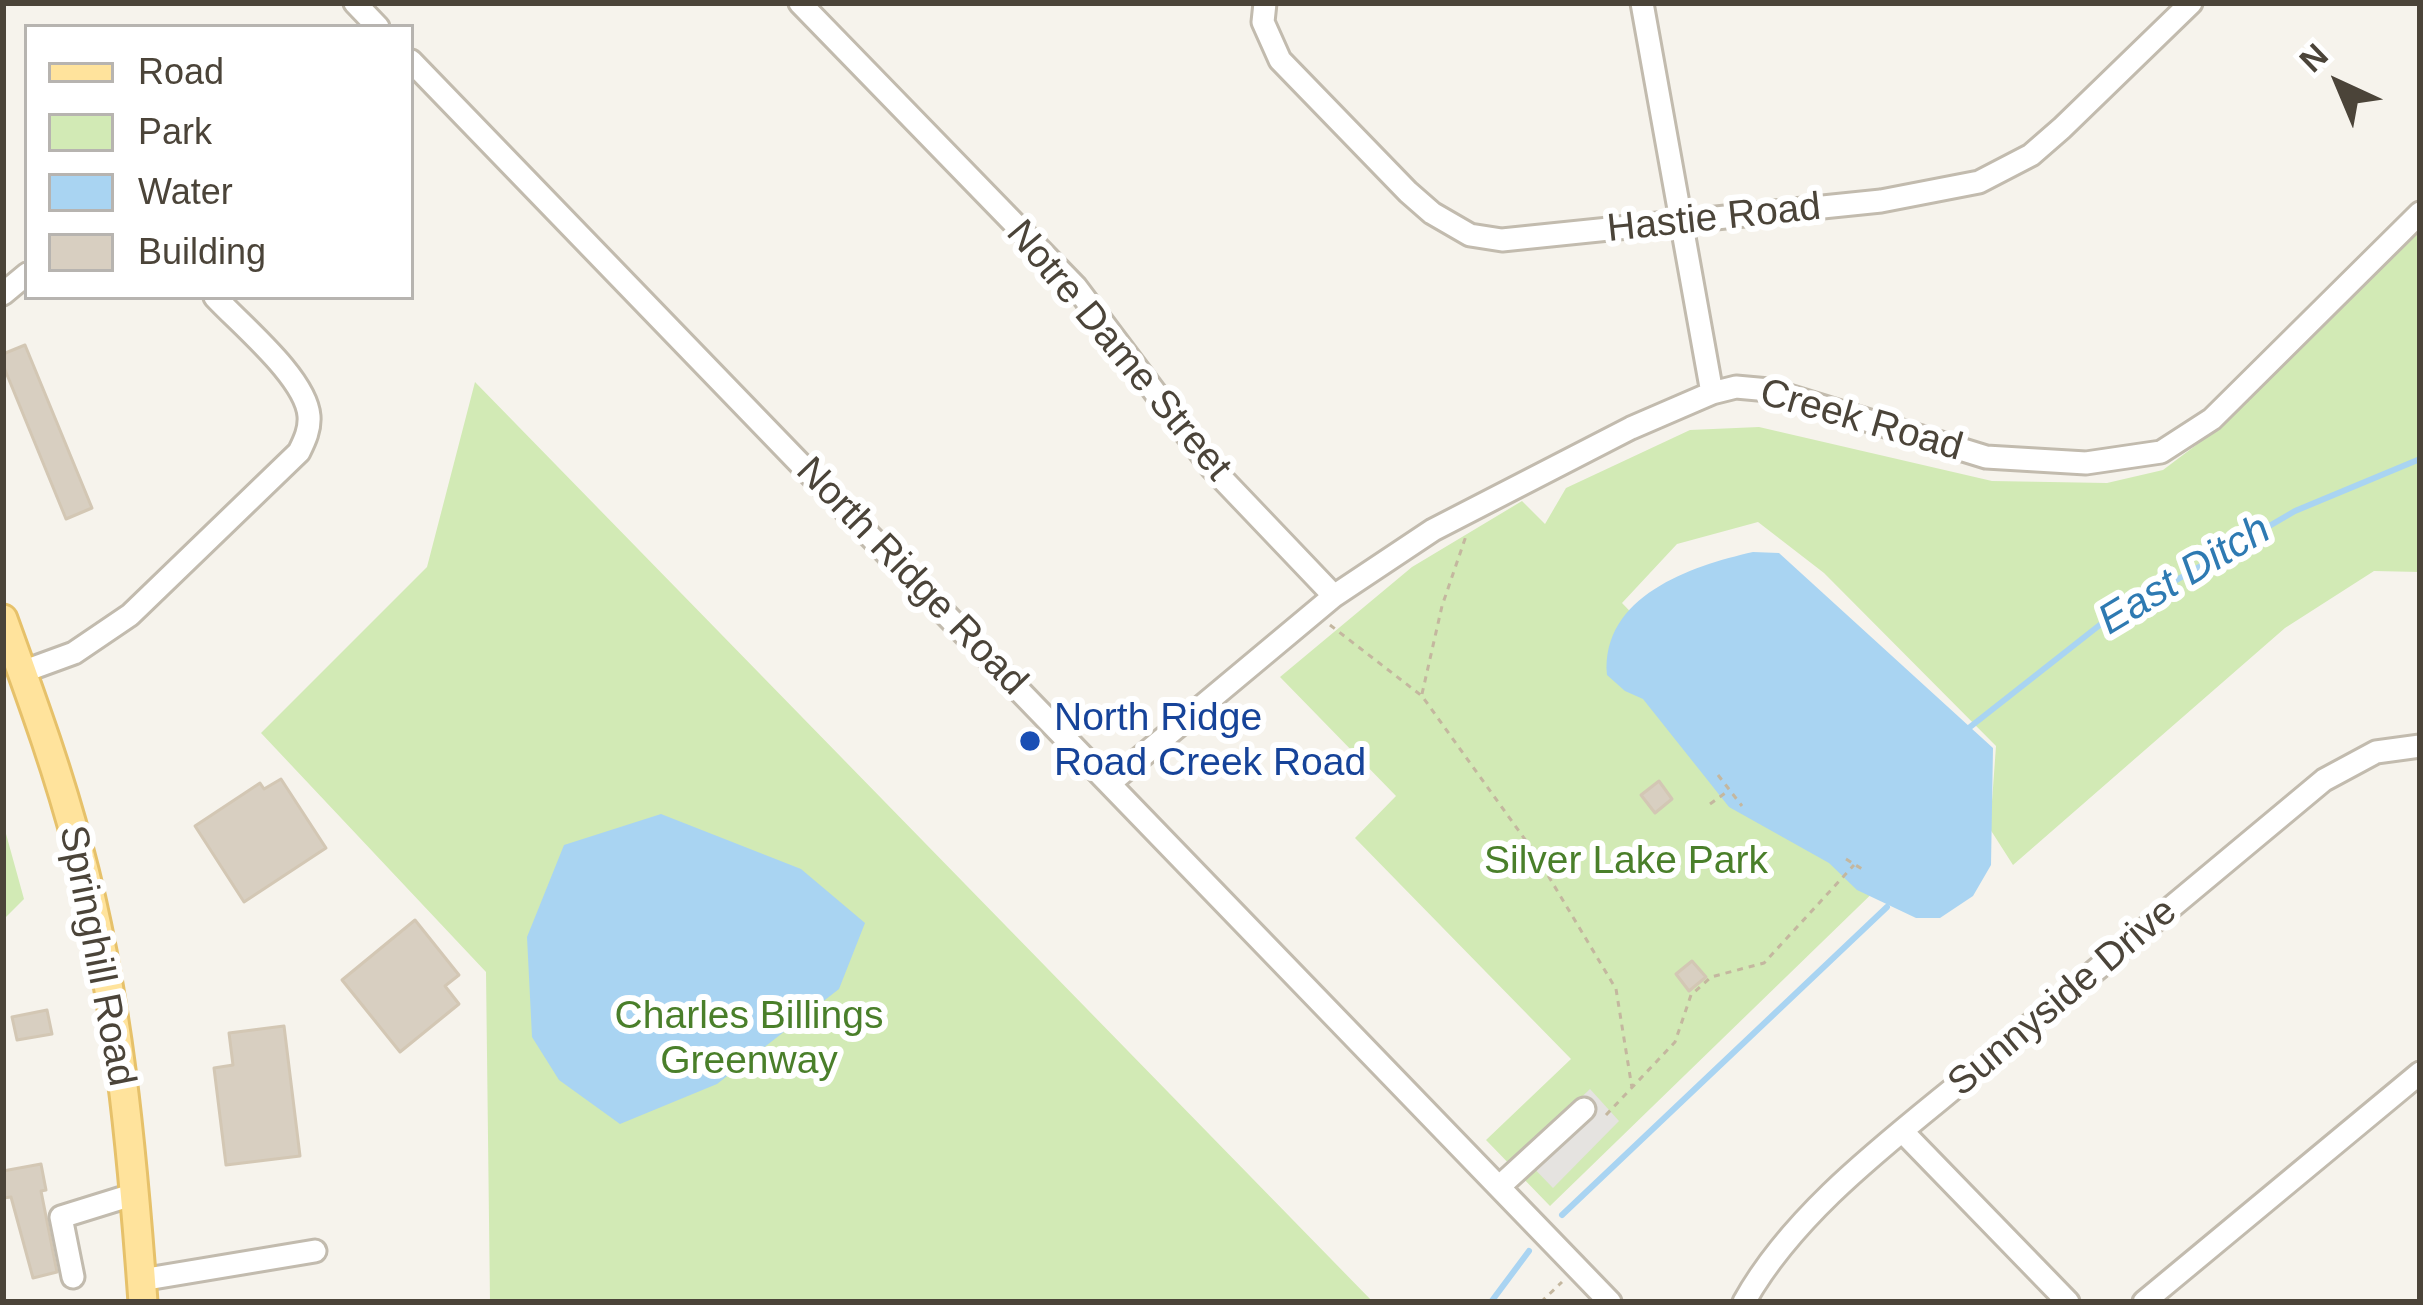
<!DOCTYPE html>
<style>
body{margin:0}
#map{position:relative;width:2423px;height:1305px;overflow:hidden;background:#f6f3ec;font-family:Helvetica,sans-serif}
canvas{display:block}
.frame{position:absolute;inset:0;border:6px solid #4b4439;pointer-events:none}
.legend{position:absolute;left:24px;top:24px;width:390px;height:276px;box-sizing:border-box;background:#fff;border:3px solid #b7b4b0;margin:0;padding:15px 21px;list-style:none;font-size:36px;color:#4b4439}
.legend li{display:flex;align-items:center;gap:24px;height:60px}
.legend b{width:60px;border:3px solid #b7b4b0}
.north{position:absolute;left:2279px;top:24px;width:120px;height:120px;-webkit-text-stroke:9px #fff;paint-order:stroke;rotate:316deg;font-size:33px;font-weight:700;line-height:48px;text-align:center;color:#4b4439}
.north::after{content:'';display:block;margin:auto;width:42px;height:54px;background:#4b4439;clip-path:polygon(50% 0,100% 100%,50% 72%,0 100%)}
</style>
<div id="map">
<canvas width="2423" height="1305"></canvas>
<div class="frame"></div>
<ul class="legend">
<li><b style="height:15px;background:#ffe39c"></b>Road</li>
<li><b style="height:33px;background:#d2eab5"></b>Park</li>
<li><b style="height:33px;background:#a9d4f2"></b>Water</li>
<li><b style="height:33px;background:#d8cfc1"></b>Building</li>
</ul>
<div class="north">N</div>
</div>
<script>
const context = document.querySelector('canvas').getContext('2d');
context.lineJoin = 'round';
function fill(path, color) { context.fillStyle = color; context.fill(path, 'evenodd'); }
function stroke(path, color, width, dash) { context.strokeStyle = color; context.lineWidth = width; context.lineCap = dash ? 'butt' : 'round'; context.setLineDash(dash || []); context.stroke(path); }
function write(font, color, halo, rows, align = 'center') {
  context.font = font + ' Helvetica,sans-serif'; context.lineWidth = 12; context.setLineDash([]); context.textBaseline = 'middle'; context.strokeStyle = halo; context.fillStyle = color; for (const [text, x, y, turn = 0] of rows) {
    context.save(); context.translate(x, y); context.rotate((+turn || 0) * Math.PI / 180); context.textAlign = isNaN(turn) ? turn : align; if (halo) context.strokeText(text, 0, 0); context.fillText(text, 0, 0); context.restore();
  }
}
const green = new Path2D(`
 M2420,231V572L2374,571L2285,628L2013,865L1990,829L1996,746L1824,573L1758,522L1677,544L1622,603L1888,878L1550,1206L1486,1140L1571,1059L1355,838L1396,796L1280,677L1412,567L1522,501L1545,524L1566,488L1690,430L1759,427L1992,481L2107,483L2163,470L2220,427Z
 M475,382L1373,1302H490L486,972L261,733L427,567Z
 M3,823L24,899L3,920Z`);
const parking = new Path2D(`
 M1590,1089L1619,1121L1553,1188L1521,1155Z`);
const water = new Path2D(`
 M1753,552L1779,553L1993,748L1991,865L1973,896L1940,918H1916L1857,890L1829,863L1729,807L1643,699L1625,691L1607,675C1601,596 1691,566 1753,552Z
 M661,814L801,869L865,923L839,989L717,1084L620,1124L559,1080L532,1037L527,937L564,845Z`);
const stream = new Path2D(`
 M1970,727L2101,624L2295,511L2420,459
 M1562,1215L1887,907
 M1491,1302L1529,1251`);
const building = new Path2D(`
 M25,345L92,508L66,519L3,365V354Z
 M281,779L326,848L244,902L195,826L260,783L264,789Z
 M1659,781L1672,799L1655,813L1641,795Z
 M415,920L459,975L445,986L459,1004L400,1052L342,980Z
 M1692,961L1706,977L1689,991L1676,974Z
 M47,1010L52,1034L17,1040L12,1017Z
 M284,1026L300,1156L226,1165L214,1068L233,1065L229,1033Z
 M41,1164L46,1190L41,1191L57,1272L33,1278L11,1197L3,1198V1171Z`);
const path = new Path2D(`
 M1330,625L1422,696L1534,852L1616,989L1632,1088
 M1422,694L1442,606L1466,536
 M1718,775L1742,806
 M1710,804L1728,791
 M1846,859L1862,869
 M1606,1115L1675,1042L1691,995L1711,977L1764,963L1854,865
 M1541,1302L1562,1282`);
const minor = new Path2D(`
 M355,3L378,27
 M800,3L1076,287L1211,467L1334,596
 M1265,3L1263,22L1280,60L1408,192L1432,213L1470,235L1502,240L1881,201L1979,182L2031,155L2062,128L2191,3
 M1642,3L1712,393
 M411,61L1610,1302
 M3,294L27,274
 M22,672L74,653L130,615L299,452C305,440 310,429 309,416C306,378 241,325 215,297
 M1110,783L1334,596L1433,530L1631,428L1712,393L1736,387L1769,390L1986,457L2086,463L2161,452L2212,419L2420,213
 M1903,1132L2068,1302
 M1500,1186L1584,1109
 M73,1277L61,1217L135,1194
 M141,1280L315,1251
 M1744,1302C1798,1205 1904,1131 1988,1060C2100,967 2212,873 2324,780L2376,752L2420,746
 M2144,1302L2420,1073`);
const major = new Path2D(`
 M3,619C30,694 58,770 78,847C118,995 132,1149 143,1302`);
const markers = [
 [1030,741,12,"#1a4fb4"]
];
const streetNames = [
 ["Hastie Road",1714,219,-6],
 ["Notre Dame Street",1118,351,50],
 ["Creek Road",1861,421,16],
 ["North Ridge Road",911,577,46],
 ["Springhill Road",96,956,79],
 ["Sunnyside Drive",2063,998,-40]
];
const transitNames = [
 ["North Ridge",1054,719],
 ["Road Creek Road",1054,764]
];
const parkNames = [
 ["Silver Lake Park",1626,862],
 ["Charles Billings",749,1017],
 ["Greenway",749,1062]
];
const waterNames = [
 ["East Ditch",2185,576,-31]
];
fill(green, '#d2eab5');
fill(parking, '#e5e3e0');
fill(water, '#a9d4f2');
stroke(stream, '#a9d4f2', 6);
fill(building, '#d8cfc1');
stroke(building, '#d3c7b4', 3);
stroke(minor, '#c2bbae', 27);
stroke(major, '#e6c16a', 33);
stroke(path, '#c4b79f', 3, [6, 6]);
stroke(minor, '#fff', 21);
stroke(major, '#ffe39c', 27);
for (const [x, y, r, color] of markers) { const dot = new Path2D(); dot.arc(x, y, r, 0, 2 * Math.PI); context.fillStyle = color; context.fill(dot); stroke(dot, '#fff', 4.5); }
write('39px', '#4b4439', '#fff', streetNames);
write('39px', '#164399', '#fff', transitNames, 'left');
write('39px', '#4a7f2a', '#fff', parkNames);
write('italic 42px', '#2e7ab2', '#fff', waterNames);
</script>
